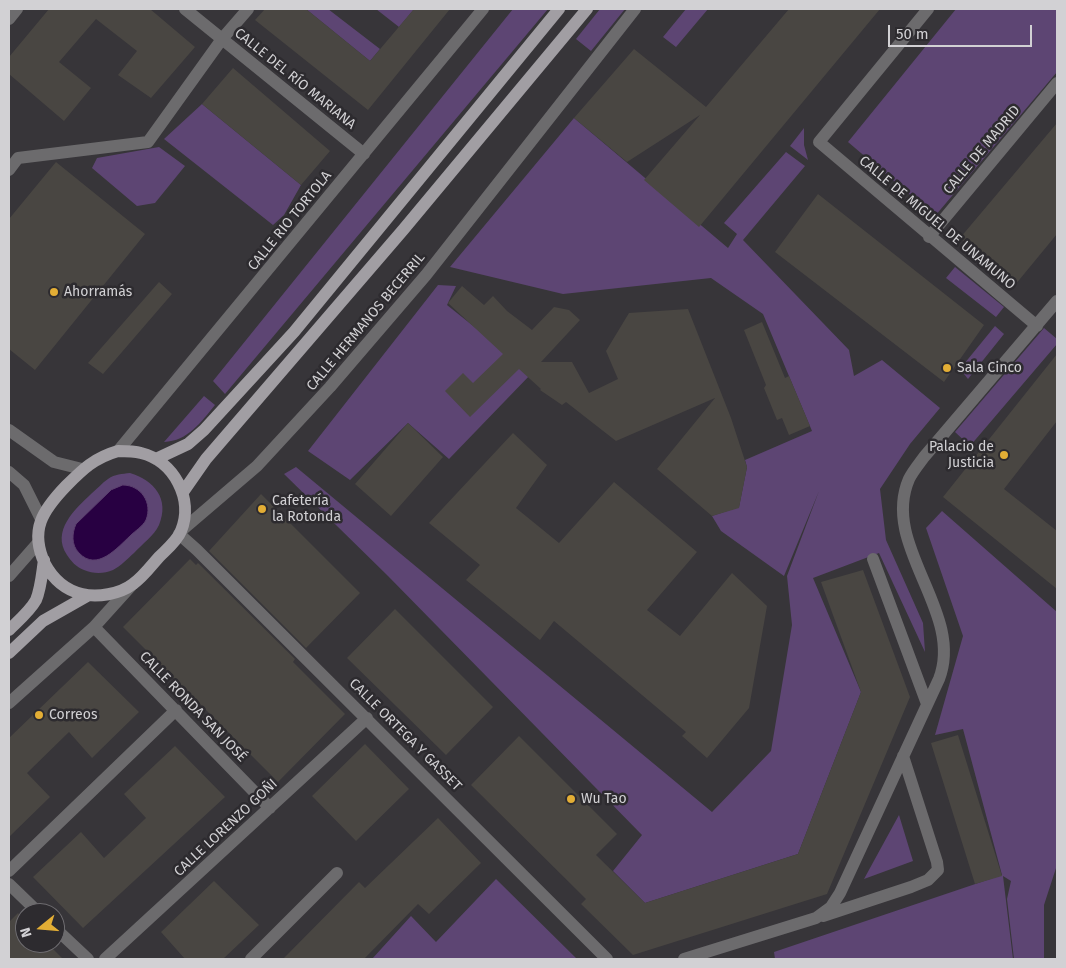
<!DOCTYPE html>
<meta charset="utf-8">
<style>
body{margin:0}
#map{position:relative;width:1066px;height:968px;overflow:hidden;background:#373539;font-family:"Fira Sans",sans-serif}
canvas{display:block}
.frame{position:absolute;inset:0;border:10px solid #d2d1d4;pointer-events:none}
.north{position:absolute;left:15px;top:903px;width:50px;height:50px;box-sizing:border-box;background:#2d2b2f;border:1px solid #6f6d71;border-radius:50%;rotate:253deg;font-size:14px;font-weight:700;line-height:20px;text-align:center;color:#d2d1d4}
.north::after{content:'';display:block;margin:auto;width:18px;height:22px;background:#e3ae35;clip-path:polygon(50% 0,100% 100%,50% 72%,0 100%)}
.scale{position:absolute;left:888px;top:25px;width:144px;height:22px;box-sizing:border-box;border:2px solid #d2d1d4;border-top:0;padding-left:6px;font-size:15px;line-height:18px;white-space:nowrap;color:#d2d1d4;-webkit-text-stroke:4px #2d2b2f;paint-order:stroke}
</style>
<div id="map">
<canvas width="1066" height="968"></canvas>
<div class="frame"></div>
<div class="north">N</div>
<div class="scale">50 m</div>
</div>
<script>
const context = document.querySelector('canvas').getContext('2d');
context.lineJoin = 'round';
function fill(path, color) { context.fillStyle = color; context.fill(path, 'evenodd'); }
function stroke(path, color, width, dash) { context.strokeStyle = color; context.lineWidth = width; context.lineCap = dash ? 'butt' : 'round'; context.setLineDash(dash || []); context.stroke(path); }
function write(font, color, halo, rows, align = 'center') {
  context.font = font + ' "Fira Sans",sans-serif'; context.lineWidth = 5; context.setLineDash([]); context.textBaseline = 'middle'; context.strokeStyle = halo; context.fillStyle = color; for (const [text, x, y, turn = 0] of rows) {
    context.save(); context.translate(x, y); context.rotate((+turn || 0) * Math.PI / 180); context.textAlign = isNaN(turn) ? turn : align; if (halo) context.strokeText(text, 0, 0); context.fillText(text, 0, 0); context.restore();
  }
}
const green = new Path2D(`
 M306,9H328L380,49L370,61Z
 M376,9H414L399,27Z
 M513,9H548L225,394L213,381Z
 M600,9H625L591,51L576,39Z
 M686,9H708L676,47L663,37Z
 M956,9H1057V72L935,216L848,142Z
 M202,104L301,185L284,215L273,225L164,139Z
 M574,118L728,248L737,234L724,223L786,152L805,166L743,240L849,350L854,376L882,360L940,408L910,444L880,489L886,540L923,623L925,652L879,553L813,578L861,692L798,854L645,903L613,871L642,835L388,576L284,474L296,467L712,812L771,751L792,625L787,576L819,491L784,576L721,531L712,516L739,507L747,467L745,460L812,431L763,314L711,278L563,294L450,267Z
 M804,128V145L808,160L790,146Z
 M159,147L185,166L155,203L137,206L92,168L97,158Z
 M955,267L1004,307L996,317L946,278Z
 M438,285L456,286L447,305L532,373L449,459L408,423L350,480L308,451Z
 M995,326L1004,334L968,379L964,374L966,368L964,364Z
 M1044,328L1057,339V344L970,446L955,432Z
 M204,396L215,405C201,422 188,441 164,442Z
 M130,473C154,480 170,499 159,525C154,536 142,544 134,553C127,559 121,566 113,570C104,574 93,574 84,570C76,567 71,561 67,555C51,531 75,509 91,494C97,489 102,483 108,479C115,474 122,474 130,473Z
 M942,511L1057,612V865L1044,905V959H1014L1007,899L1011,881L1003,876L1013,959H775L774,952L1002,875L963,729L935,735L963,636L926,528Z
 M899,815L913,861L864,879Z
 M496,879L577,959H372L411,916L436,942Z`);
const water = new Path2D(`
 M123,485C141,485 153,503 146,520C143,526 135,531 130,536C117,548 97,572 79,553C71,545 72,533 76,524L111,490Z`);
const building = new Path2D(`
 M49,9H150L195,47L151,98L118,75L137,51L96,19L59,62L91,88L64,121L9,74V57Z
 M265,9H306L370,61L414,9H450L368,110L255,20Z
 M789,9H880L699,227L644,180L700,115L627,162L574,118L634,49L706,107Z
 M233,68L330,151L301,185L202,104Z
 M1057,123V234L1015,285L960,238Z
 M56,162L145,234L35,370L9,349V219Z
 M818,194L984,325L944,382L775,252Z
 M159,282L172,294L103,374L88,363Z
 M462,286L484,305L493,296L507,311L532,330L554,307L569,310L580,320L541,362H572L589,393L618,379L606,351L629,313L688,309L731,418L747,467L739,508L712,516L657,469L715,398L616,441L566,402L562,405L540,390L541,389L519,369L470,417L445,391L463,373L473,383L503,354L448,303Z
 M762,322L785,378L789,376L810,426L789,435L782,418L777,420L764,388L766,385L744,330Z
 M1057,354V421L1004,489L1057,531V589L943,497Z
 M408,423L443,457L391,516L355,484Z
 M513,433L547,465L516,508L559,543L614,482L697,552L647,610L680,636L732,573L767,606L749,708L707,758L682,736L686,732L554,621L540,640L466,580L480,565L429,523Z
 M261,494L360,593L306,648L209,551Z
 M190,559L196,565L198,563L295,659L293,662L345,714L278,782L123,627Z
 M863,570L910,697L827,894L633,955L581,904L586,899L471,785L519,736L617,834L596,855L645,903L798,854L861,692L821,582Z
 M395,609L493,707L446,755L347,658Z
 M88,662L139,712L92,758L69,732L27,773L50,797L9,837V738Z
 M958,735L1002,876L975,884L931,743Z
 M365,744L409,789L356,841L312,796Z
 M175,746L225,797L83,928L33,877L81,832L104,858L146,818L124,794Z
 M438,818L481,863L429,914L418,904L364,959H283L359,882L365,888Z
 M214,881L259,925L223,959H185L161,932Z
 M18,913L25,921V943H47L63,959H9V922Z`);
const minor = new Path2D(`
 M185,9L364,154
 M928,9L819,142L1037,326
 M9,19L17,9
 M9,170L18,158L148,142L222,39L248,9
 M929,237L1057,83
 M9,430L54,462L82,469
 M118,451L483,9
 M9,472L24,485L41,519
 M181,531L257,466L330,387L426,275L635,9
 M179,534L197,550L607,959
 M873,559L927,704
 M9,576L38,543
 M94,627L270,808
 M9,703L94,627L131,586
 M9,871L176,710
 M9,884L39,913
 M823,916L911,887L928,880L938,870L937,862L903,756
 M55,928L88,959
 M105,959L367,718
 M251,959L337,873
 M684,959L816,918L831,907L840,893L939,679C965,612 880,546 909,479C913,471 919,464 924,457L1057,301`);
const major = new Path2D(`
 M118,451C126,451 134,451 141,453C174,461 194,499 181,531C177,541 167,549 159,557C151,566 143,577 133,584C120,594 97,598 82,594C65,590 53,579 45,564C29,530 43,510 66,486C83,469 94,458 118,451Z
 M156,459L188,444L204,430L294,332L559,9
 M183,492L206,459L403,230L587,9
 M9,630C18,621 30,611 36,600C41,588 42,573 44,560
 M9,653L43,621L87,596`);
const markers = [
 [54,292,5,"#e3ae35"],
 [947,368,5,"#e3ae35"],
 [1004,455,5,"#e3ae35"],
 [262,509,5,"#e3ae35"],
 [39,715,5,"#e3ae35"],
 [571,799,5,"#e3ae35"]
];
const streetNames = [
 ["CALLE DEL RÍO MARIANA",295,79,39],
 ["CALLE DE MADRID",982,150,-50],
 ["CALLE RIO TORTOLA",290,221,-51],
 ["CALLE DE MIGUEL DE UNAMUNO",937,223,40],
 ["CALLE HERMANOS BECERRIL",366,322,-50],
 ["CALLE RONDA SAN JOSÉ",193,707,46],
 ["CALLE ORTEGA Y GASSET",405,735,45],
 ["CALLE LORENZO GOÑI",226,828,-43]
];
const poiNames = [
 ["Ahorramás",64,292],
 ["Sala Cinco",957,368],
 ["Palacio de",994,447,"right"],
 ["Justicia",994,463,"right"],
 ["Cafetería",272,501],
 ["la Rotonda",272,517],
 ["Correos",49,715],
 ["Wu Tao",581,799]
];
fill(green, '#5d4573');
fill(water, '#280042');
stroke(water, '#5b3f6e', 1);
fill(building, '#494642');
stroke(minor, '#6c6b6d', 12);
stroke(major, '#a19ea3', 12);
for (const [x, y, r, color] of markers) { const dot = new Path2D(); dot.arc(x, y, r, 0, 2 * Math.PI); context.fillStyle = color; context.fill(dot); stroke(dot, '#2d2b2f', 2); }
write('14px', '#d2d1d4', '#2d2b2f', streetNames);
write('14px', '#d2d1d4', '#2d2b2f', poiNames, 'left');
</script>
